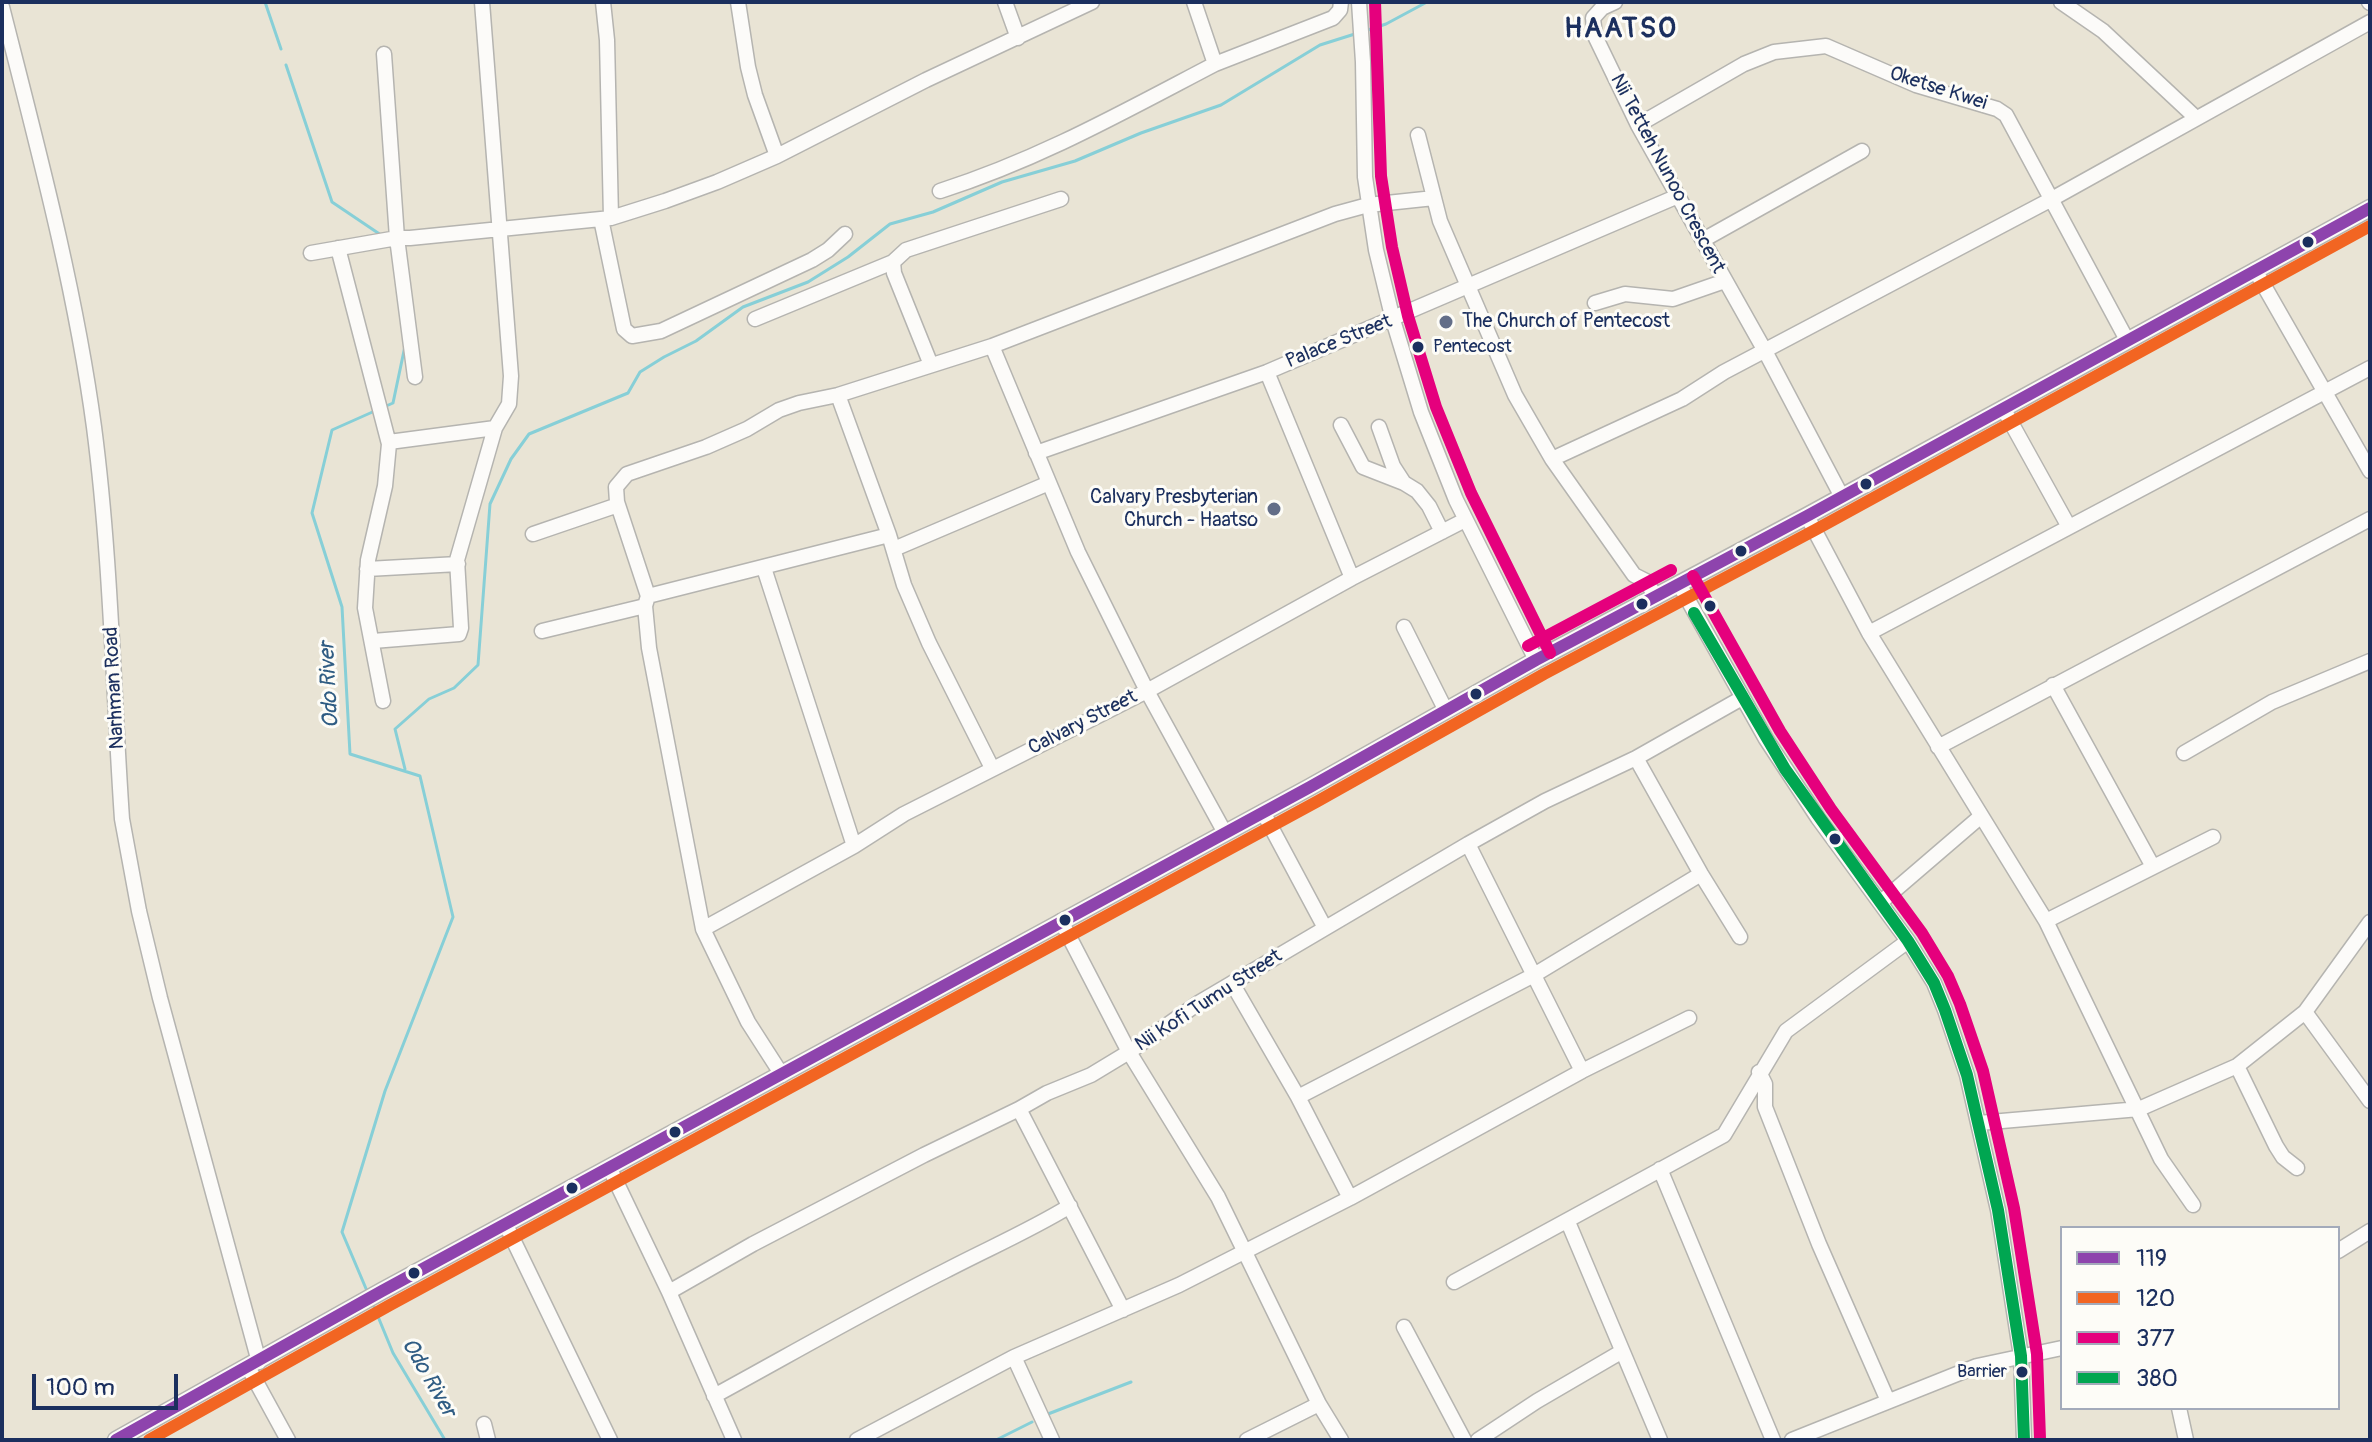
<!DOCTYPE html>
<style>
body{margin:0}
#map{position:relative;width:2372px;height:1442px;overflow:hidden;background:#e9e4d5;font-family:Pangolin,sans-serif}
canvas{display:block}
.frame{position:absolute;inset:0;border:4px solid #1b2f5e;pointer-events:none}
.legend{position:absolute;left:2060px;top:1226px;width:280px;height:184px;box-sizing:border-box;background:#fdfcf7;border:2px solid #a3aaba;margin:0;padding:10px 14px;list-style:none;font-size:24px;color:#1b2f5e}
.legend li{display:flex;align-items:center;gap:16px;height:40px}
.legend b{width:40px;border:2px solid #a3aaba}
.scale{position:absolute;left:32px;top:1374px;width:146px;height:36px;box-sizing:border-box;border:4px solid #1b2f5e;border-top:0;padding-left:10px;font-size:24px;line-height:28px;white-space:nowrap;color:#1b2f5e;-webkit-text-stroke:6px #fdfcf7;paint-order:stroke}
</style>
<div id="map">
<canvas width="2372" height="1442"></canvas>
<div class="frame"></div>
<ul class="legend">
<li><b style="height:10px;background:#8e44ad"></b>119</li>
<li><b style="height:10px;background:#f26522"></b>120</li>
<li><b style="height:10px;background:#e5007d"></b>377</li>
<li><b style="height:10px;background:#00a651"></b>380</li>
</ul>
<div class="scale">100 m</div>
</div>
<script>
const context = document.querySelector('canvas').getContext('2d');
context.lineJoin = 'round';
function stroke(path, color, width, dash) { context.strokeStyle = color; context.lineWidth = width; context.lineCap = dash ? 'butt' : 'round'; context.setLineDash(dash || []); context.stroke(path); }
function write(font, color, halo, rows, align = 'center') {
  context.font = font + ' Pangolin,sans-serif'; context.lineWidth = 6; context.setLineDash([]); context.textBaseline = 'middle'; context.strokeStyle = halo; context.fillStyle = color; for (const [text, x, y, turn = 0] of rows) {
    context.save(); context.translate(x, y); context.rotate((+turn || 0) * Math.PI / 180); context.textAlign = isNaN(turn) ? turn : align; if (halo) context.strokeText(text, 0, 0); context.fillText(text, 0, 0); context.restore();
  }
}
const stream = new Path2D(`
 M265,2L281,49
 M1365,31L1386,24L1427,2
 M286,65L332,202L381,235
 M384,407L393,403L405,346
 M405,769L395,729L429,699L454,688L478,665L490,504L511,459L529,434L628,393L640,372L664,357L696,341L743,307L808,282L848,257L890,224L933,212L1002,182L1075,161L1141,133L1221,105L1320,45L1358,33
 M367,1291L342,1232L385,1091L453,917L420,776L350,754L342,607L312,513L332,430L377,410
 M372,1302L393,1353L445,1440
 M1048,1414L1131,1382
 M996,1440L1032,1422`);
const minor = new Path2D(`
 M603,2L607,40L611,218
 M738,2L748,67L755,95L777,156
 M1005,2L1018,38
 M1359,2L1363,62L1365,177L1376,250L1393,320L1421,412L1456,500L1536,660
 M1615,2L1602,8L1593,18L1595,36L1638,125L1765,351L1842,497
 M2061,2L2103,31L2195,117
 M2369,2L2370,3
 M2,7C37,145 75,286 94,427C111,557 113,688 122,819L139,911L160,998L259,1362
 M384,54L397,238H410L611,218L665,201L717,182L777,156L926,80L1092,2
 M1215,64L1333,18L1340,10L1341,2
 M1638,125L1744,64L1774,52L1826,46L1916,85L1997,109L2006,115L2127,340
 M1418,135L1440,221L1515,395L1552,459L1634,575L1646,581L1656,597
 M940,191C1040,159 1123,112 1215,64L1194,2
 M601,219L624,329L632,336L661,331L812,260L828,250L845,234
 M1703,240L1862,151
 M338,248L389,444L385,486L368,560L365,608L383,701
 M311,253L397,238L415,377
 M893,262L894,273L931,365
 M2255,270L2370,471
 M1595,303L1625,294L1673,299L1725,281
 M755,319L893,262L906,250L1061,199
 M992,346L1078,552L1147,691L1225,833
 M1267,372L1352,578
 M838,395L889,535L904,585L929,643L992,768
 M2003,408L2069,527
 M1341,425L1363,467L1404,483
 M1379,427L1393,466L1404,483L1417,491L1429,506L1442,532
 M389,442L495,428
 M1036,453L1267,372L1678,196
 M1552,459L1682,399L1724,372L2050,200L2370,22
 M1807,516L1869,633L2046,921L2161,1159L2193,1205
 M533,534L618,505
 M894,549L1049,483
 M764,568L854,846
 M367,569L458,564
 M1679,584L1766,739L1818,818L1908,941L1934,983L1945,1010L1967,1075L1998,1210L2021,1356L2024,1440
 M648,596L889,535
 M1404,627L1446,711
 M542,631L645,606
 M1869,633L2370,368
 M373,641L459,634L461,628L457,560L495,428L509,404L511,376L482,2
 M2053,685L2152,865
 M1938,747L2370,519
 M2184,753L2272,702L2370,661
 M1636,758L1701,874L1740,937
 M1263,812L1325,928
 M1468,844L1582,1071
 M1881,902L1980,817
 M1061,921L1129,1052L1218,1197L1319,1404L1341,1440
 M2046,921L2213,837
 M703,929L854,846L904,814L1147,691L1352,578L1465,520
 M1232,983L1298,1097L1350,1198
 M2305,1012L2370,1101
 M2237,1066L2276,1146L2283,1157L2297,1168
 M1759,1072L1765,1084V1107L1819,1244L1888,1401
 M782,1075L748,1022L703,929L649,648L645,606L648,596L617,502L616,487L627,474L706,447L747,429L779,410L799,403L838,395L992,346L1335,214L1368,205L1434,198
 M1298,1097L1534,975L1701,874
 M1019,1109L1123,1310
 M1979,1123L2139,1109L2237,1066L2305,1012L2370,922
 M610,1169L669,1292L734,1440
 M1660,1169L1773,1440
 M1568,1222L1660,1440
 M506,1225L610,1440
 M2338,1251L2370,1231
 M1454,1282L1724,1135L1786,1031L1908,941
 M669,1292L753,1244L924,1155L1019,1109L1047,1093L1091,1075L1129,1052L1200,1002L1468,844L1545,801L1636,758L1742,698
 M1404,1327L1464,1440
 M1014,1357L1052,1440
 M248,1367L288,1440
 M714,1396C791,1354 867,1310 945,1271C987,1249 1029,1231 1070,1206
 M2179,1408L2186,1440
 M484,1424L488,1440
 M857,1440L1014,1357L1179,1285L1350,1198L1582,1071L1689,1018
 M1247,1440L1319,1404
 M1478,1440L1537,1401L1621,1352
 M1792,1440L1977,1366L2062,1348`);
const major = new Path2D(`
 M116,1440L382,1291L1310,787L1536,660L1807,516L2370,208`);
const bus1 = new Path2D(`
 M116,1440L382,1291L1310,787L1536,660L1807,516L2370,208`);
const bus2 = new Path2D(`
 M149,1440L390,1305L1318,801L1544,674L1815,530L2370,226`);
const bus3 = new Path2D(`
 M1375,2L1381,176L1392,247L1408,316L1436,407L1471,493L1550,653
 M1693,576L1780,731L1831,809L1922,933L1948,976L1960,1004L1983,1071L2014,1208L2037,1354L2040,1439
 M1528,646L1671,570`);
const bus4 = new Path2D(`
 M1694,613L1785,769L1908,941L1934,983L1945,1010L1967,1075L1998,1210L2021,1356L2024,1440`);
const markers = [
 [2308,242,7,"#1b2f5e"],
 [1446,322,8,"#636e88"],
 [1418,347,7,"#1b2f5e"],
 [1866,484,7,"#1b2f5e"],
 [1274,509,8,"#636e88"],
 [1741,551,7,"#1b2f5e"],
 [1642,604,7,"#1b2f5e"],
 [1710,606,7,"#1b2f5e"],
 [1476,694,7,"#1b2f5e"],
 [1835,839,7,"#1b2f5e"],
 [1065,920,7,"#1b2f5e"],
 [675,1132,7,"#1b2f5e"],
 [572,1188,7,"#1b2f5e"],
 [414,1273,7,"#1b2f5e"],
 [2022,1372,7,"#1b2f5e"]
];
const busNames = [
 ["Pentecost",1433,347],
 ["Barrier",2007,1372,"right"]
];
const streetNames = [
 ["Oketse Kwei",1938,89,18],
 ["Nii Tetteh Nunoo Crescent",1667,174,62],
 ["Palace Street",1339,342,-22],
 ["Narhman Road",115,688,-93],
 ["Calvary Street",1083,723,-27],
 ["Nii Kofi Tumu Street",1209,1001,-33]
];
const poiNames = [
 ["The Church of Pentecost",1462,322],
 ["Calvary Presbyterian",1258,498,"right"],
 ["Church - Haatso",1258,521,"right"]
];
const waterNames = [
 ["Odo River",330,685,-93],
 ["Odo River",428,1378,60]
];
const districtNames = [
 ["HAATSO",1621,30]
];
stroke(stream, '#87cfd7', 3);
stroke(minor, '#b5b4b0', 17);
stroke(major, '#b5b4b0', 19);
stroke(minor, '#fcfbf9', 14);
stroke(major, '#fcfbf9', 16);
stroke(bus1, '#8e44ad', 12);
stroke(bus2, '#f26522', 12);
stroke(bus3, '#e5007d', 12);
stroke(bus4, '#00a651', 12);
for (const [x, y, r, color] of markers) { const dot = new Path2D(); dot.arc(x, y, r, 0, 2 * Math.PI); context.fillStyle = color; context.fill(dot); stroke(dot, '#fdfcf7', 3); }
write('18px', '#1b2f5e', '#fdfcf7', busNames, 'left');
write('20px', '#1b2f5e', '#fdfcf7', streetNames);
write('20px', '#1b2f5e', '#fdfcf7', poiNames, 'left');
write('italic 22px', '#2f5c83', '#fdfcf7', waterNames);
context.letterSpacing = '2px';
write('bold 28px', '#1b2f5e', '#fdfcf7', districtNames);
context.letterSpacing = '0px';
</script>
